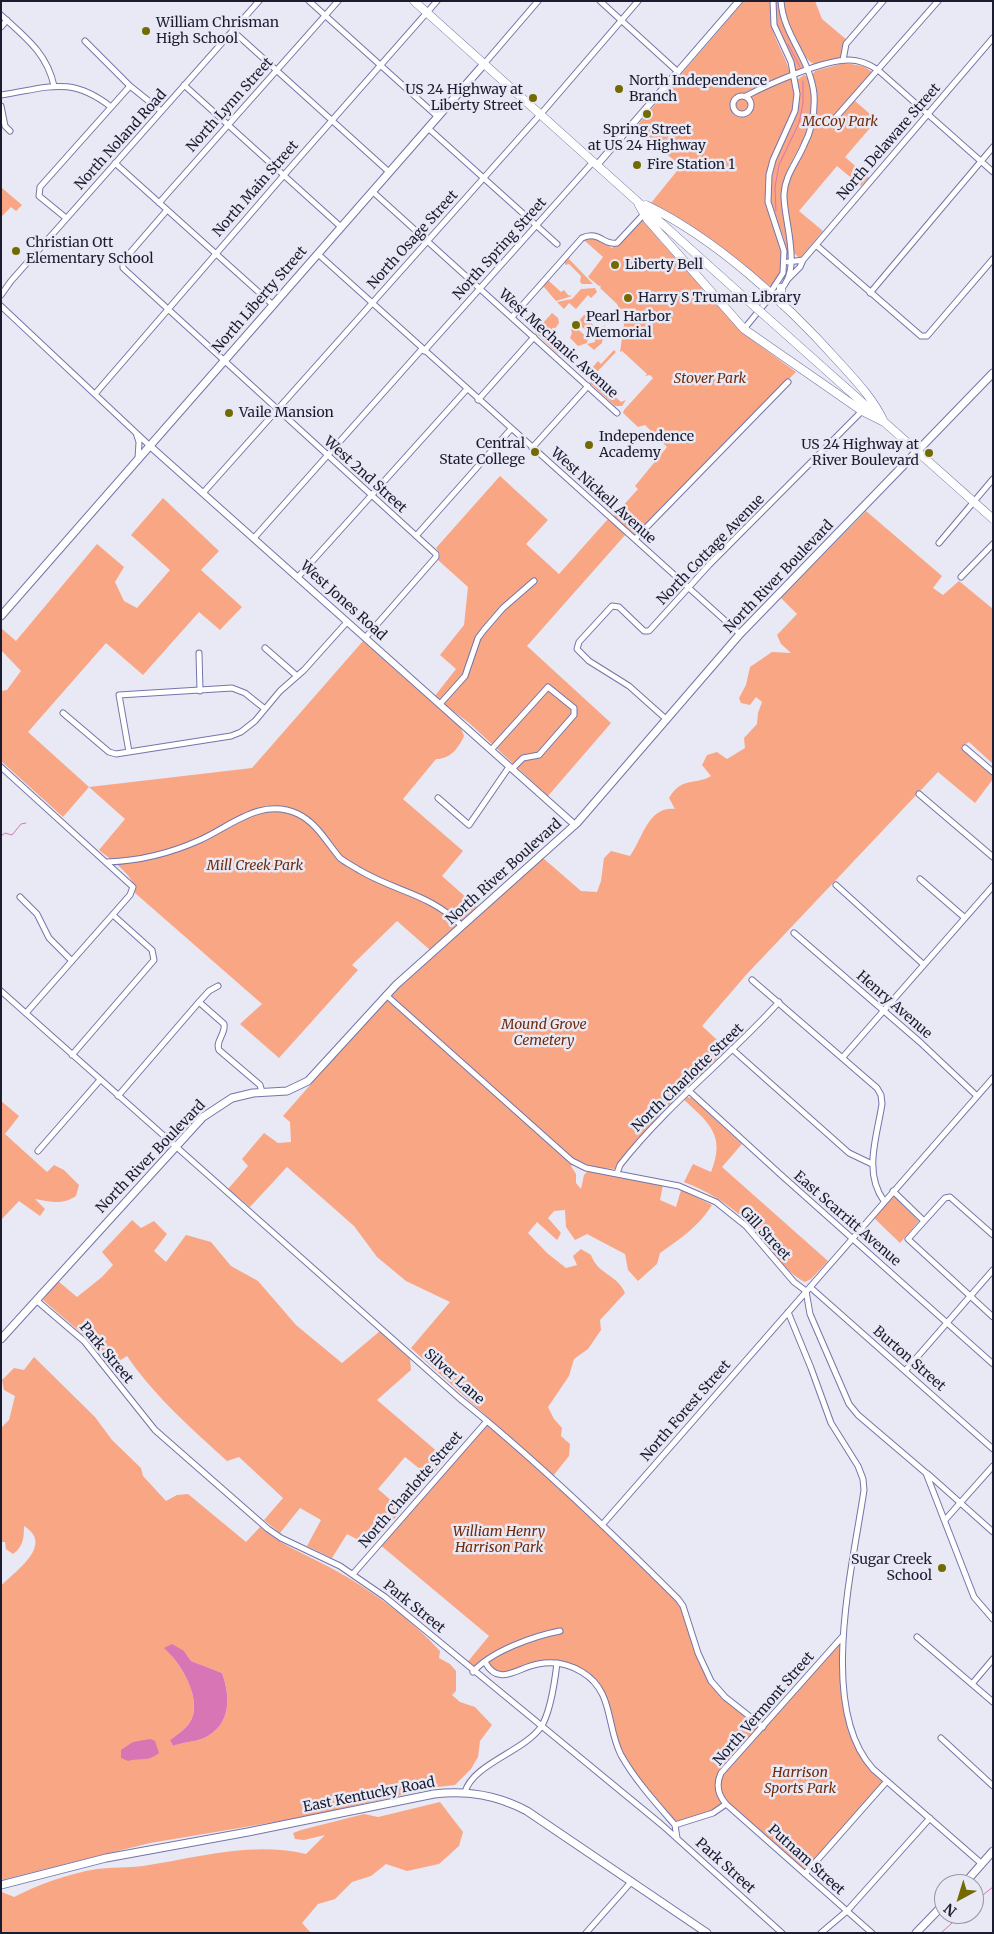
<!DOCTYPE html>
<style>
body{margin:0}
#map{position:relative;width:994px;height:1934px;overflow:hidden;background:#e8e9f5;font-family:Merriweather,serif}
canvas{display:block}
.frame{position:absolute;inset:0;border:2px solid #1c1c31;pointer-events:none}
.north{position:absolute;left:934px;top:1874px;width:50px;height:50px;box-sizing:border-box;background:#e8e9f5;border:1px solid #9697a7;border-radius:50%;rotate:219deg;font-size:14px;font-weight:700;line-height:20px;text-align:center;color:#1c1c31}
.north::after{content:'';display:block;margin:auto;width:18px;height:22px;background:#746a02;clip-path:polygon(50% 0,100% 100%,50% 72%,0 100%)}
</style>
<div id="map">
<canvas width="994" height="1934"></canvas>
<div class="frame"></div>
<div class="north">N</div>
</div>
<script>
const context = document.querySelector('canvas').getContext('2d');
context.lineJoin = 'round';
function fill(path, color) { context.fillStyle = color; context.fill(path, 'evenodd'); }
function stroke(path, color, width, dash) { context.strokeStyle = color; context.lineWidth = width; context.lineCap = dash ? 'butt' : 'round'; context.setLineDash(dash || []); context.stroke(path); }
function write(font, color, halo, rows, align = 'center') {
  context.font = font + ' Merriweather,serif'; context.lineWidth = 5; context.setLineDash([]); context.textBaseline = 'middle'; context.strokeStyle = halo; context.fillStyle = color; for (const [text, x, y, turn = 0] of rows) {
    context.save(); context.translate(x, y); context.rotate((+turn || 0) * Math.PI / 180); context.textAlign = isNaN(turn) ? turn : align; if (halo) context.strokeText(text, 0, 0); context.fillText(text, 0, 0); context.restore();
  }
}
const green = new Path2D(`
 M744,1H770C770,11 770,22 773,31C780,52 793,69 794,92C795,130 765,153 765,193C766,216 799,270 770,286L651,203L681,166L635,128Z
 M774,1H779L781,18L804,69L797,71L795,69L777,27Z
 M784,1H815L822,19L847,40L841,58L816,65C799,59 785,18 784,1Z
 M844,63L863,66L877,75L855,101L877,120L845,157L869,178L861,186L837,166L799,211L823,231L801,257H798L794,253C793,231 784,211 786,188C788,174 799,160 806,147C817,126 816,98 812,75L815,71Z
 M804,75C810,78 810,85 811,91C816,130 801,140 787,171C774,203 794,231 788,259L784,239L772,208L770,192L774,161L794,121L798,107L797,80Z
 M2,188L22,205L16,211L11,207L1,217Z
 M643,219L661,242L747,336L796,372L635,535L613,517L638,489L635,486L667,447L645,425L638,427L623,413L624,410L653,378L650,375L645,376L647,374L622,351L620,352L624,324L622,309L620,310L617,304L600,288L601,286H599L588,277L603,257L585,241L582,242C592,234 602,242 612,248Z
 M570,255L569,259L593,284H582L580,282L581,276L569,264L565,265V259Z
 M550,277L549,281L561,292L564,290L568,295L572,296L556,301L544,287L541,289Z
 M595,288L597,292L591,298L588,295L576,309L569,303L564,309L557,302L572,299L581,289Z
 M552,313L558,318L559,323L547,340L557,350L558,354L535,332Z
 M584,315L595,316L592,324L598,330L593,336L577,323Z
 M605,325L602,343L594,350L587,344L595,342V336Z
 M574,326L588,338L587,343L578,346L570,338L572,333L571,330Z
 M614,350L616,352L598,371L591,369L598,361L601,364Z
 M598,373L596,379L621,402L626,400L622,406H615L590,383Z
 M500,476L548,520L526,544L559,574L608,519L626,534L527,646L611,723L548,796L468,722L434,697L456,669L440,655L464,625L468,587L438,560L440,554L436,548Z
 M163,498L219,551L201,570L242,607L220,630L199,612L143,675L106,643L28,732L89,787L252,768L363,641L461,728L464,736C458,749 450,759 436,759L403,799L463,851L442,876L477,907L430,950L397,921L352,965L358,970L279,1058L240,1024L262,1004L135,893C136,876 111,860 99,850L125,819L89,787L63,817L1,761V691L7,690L21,671L1,650V628L16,641L97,544L124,567L115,582L124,601L137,608L170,570L131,535Z
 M866,511L942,576L933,588L943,595L959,581L993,609V764L969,742L961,747L993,776V779L975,803L938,772L746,975L702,1026L727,1049L664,1110L619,1162L616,1169L595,1168L577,1160L571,1166L576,1174V1183L581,1189L584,1175L588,1171L663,1185L660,1200L676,1207L681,1190L712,1205C699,1226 680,1239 660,1253L657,1264L638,1281L628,1270L625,1254L587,1234L575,1240L566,1227L565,1210L554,1211L548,1218L561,1233L557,1240L537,1222L528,1233L547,1253L566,1268L577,1265L573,1256L581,1249L591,1255C598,1275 617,1274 625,1293L600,1320L601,1330L588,1349L574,1359L569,1376L548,1407L554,1419L562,1428L561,1436L570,1444L569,1456L553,1476L411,1348L450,1302L406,1281L377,1257L354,1226L287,1167L250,1207L228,1189L248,1166L242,1159L264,1133L278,1143L291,1142L290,1122L283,1116L383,1002L543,858L581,891L597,892L601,881L604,858L611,851L630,856C643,838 648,806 675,809L669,798C682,776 694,786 711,776L702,765L707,755L717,752L727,759L745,748L744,738L757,724L758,713L762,702L756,697L750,705L741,703L739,698L746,685L750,667L772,652L791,653L781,644L777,635L797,614L781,598Z
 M687,1097L692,1098L742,1144L722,1167L828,1261L811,1279L805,1282C780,1269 765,1240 746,1221C729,1204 707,1191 684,1182L693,1164L711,1172C726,1135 709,1123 683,1099Z
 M1,1101L19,1116L5,1134L47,1172L54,1165L64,1170L79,1185L76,1196C63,1205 50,1202 35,1199L45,1209L40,1216L19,1201L1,1220Z
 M894,1196L919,1221L900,1243L873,1217Z
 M132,1220L141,1228L154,1221L167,1234L154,1251L166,1262L186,1235L211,1242L231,1266L258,1281L296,1325L342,1363L380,1331L410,1359L411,1370L377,1400L446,1459L430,1477L405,1457L378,1489L402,1510L370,1546L347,1534L332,1558L307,1546L321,1520L300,1508L280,1533L264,1520L283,1498L239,1457L227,1461C191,1428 155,1397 127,1356L109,1367L87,1338L43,1300L58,1281L77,1297L102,1277L113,1265L102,1252Z
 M34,1357L95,1417L112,1440L141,1468L143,1476L166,1501L177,1495L188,1494L246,1542L260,1527C283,1547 313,1557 340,1573C375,1593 413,1621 440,1651L439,1658L450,1664L456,1671V1691L452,1695L460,1702L475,1707L492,1725L480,1741L478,1757L471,1769L455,1785L437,1787L305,1817L150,1843L1,1880V1586C15,1571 55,1545 24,1526C24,1538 23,1547 13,1554L6,1549L5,1542H1V1428L9,1420L15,1396L4,1390L2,1380L14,1368L24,1370ZM165,1647L184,1651L191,1661L222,1673C231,1698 231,1725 204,1738C195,1742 183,1742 173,1746L170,1740C178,1734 189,1727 192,1718C201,1693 179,1664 165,1647Z
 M487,1421L602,1525L678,1599L698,1653L717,1690L763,1727L844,1636L845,1701L857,1748L887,1781L805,1874L727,1804L713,1813L675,1825L620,1752L605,1698L582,1671L546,1662L500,1675L485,1662L473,1672L465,1665L489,1636L379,1544Z
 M440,1802L463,1832L459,1846L439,1864L407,1871L386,1864L371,1876L352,1882L335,1899L318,1904L302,1923L311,1933H1L2,1892L14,1897C40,1884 67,1874 97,1869C112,1867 127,1868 143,1866C196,1858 251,1841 306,1854L325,1835L304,1840L295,1839L293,1833L301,1830L364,1814L378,1817Z`);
const water = new Path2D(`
 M172,1644L184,1651L191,1661L222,1673C231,1698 231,1725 204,1738C195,1742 183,1742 173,1746L170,1740C178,1734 189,1727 192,1718C201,1696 180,1662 164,1648Z
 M150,1739L155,1741L159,1753C146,1763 141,1757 128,1761L121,1758V1750L133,1742Z`);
const stream = new Path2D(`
 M788,44L800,67
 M776,211L775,187L779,165L799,123L803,104V81
 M1,836L5,833L12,835L21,824L26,823
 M974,1902L993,1887
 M941,1933L962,1914`);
const minor = new Path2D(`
 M309,1L438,117
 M600,1L678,72
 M1,15C25,37 47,53 54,86
 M1,27L7,20
 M233,31L389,172
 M85,41L130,86L161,111
 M843,60L846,44L883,1
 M484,64L538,1
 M184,85L341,227
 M1,95C48,88 70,75 111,107
 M746,96C769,84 823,60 849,60C860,60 869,64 878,70L993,172
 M733 105a9 9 0 1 1 18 0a9 9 0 1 1-18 0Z
 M1,106L5,126L10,131
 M830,124L938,1
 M428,128L557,244
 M115,163L273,305
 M372,191L617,413
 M159,203L338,1
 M167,210L123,261V268L436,554V557L365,638
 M66,218L39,196L40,187L130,86
 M816,245L921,336H927L993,259
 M318,254L740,634
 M788,262L803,260L993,38
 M787,280L800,267L803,260
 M870,293L993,147
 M1,295L11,281L259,1
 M771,296L772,290L783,273L784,251L768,202L769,175L773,160L795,111L797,94L791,62L774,25L773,1
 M1,306L150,446
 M512,317L582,238C599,230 604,246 617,243L644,214
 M744,329L771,296C808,279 783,223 784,194C785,175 797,162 804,145C812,130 815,111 814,94C810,58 783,35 781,1
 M424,351L593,162
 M95,394L284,175L437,1
 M478,400L534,337
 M136,433L139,442L138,459
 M532,448L588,386
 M203,493L546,108L638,1
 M416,536L511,429
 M254,538L422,349
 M635,539L788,382
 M939,543L993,479
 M298,577L467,389
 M961,577L993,544
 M265,648L297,676
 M199,653L200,691
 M440,704L465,676L478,638L484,630L503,608L534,581
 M63,713L109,752L116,754L231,736L241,732L255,721L280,691L304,670L347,622
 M666,719L629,686L589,661L577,649L579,642L612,606L619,607L644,631H649L709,565L862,411
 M965,748L993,772
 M491,750L548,687L574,708V715L539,755L523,758L512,769
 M129,752L119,695L232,688L245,693L265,709
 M1,767L133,887L130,895L26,1013
 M919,794L993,857
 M438,798L469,825L509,767
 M107,862C139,861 171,853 200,840C231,826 261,797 298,814C317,823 327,843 340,858C346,863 353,866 359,870C396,892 431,894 462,926
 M920,879L965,918
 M836,885L923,964
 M20,897L37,914L49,938L72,961
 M794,933L921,1043L977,1096
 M752,980L877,1088L881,1095L882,1104C877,1137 863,1172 884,1201
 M1,991L459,1398C536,1460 608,1529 678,1599L683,1606L698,1653L711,1681L725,1697L763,1727
 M386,995L572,1161L586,1168L679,1186L716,1202L746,1226L794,1282L806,1291L810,1314L849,1404L858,1415L926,1473L974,1597L993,1619
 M199,1002L224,1024C226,1034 215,1041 219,1050L260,1085L262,1092
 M732,1049L849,1153L872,1164
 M72,1055L154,960L152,950L113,915
 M843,1057L993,886
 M688,1090L780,1174L993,1364
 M118,1096L199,1002L209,991L218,986
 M38,1151L100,1080
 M617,1173L620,1165C667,1105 728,1058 779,1002
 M893,1191L924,1221
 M993,1235L950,1197L945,1198L908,1239L993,1317
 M810,1287L993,1449
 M36,1300L84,1341L155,1430L268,1529L281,1538L340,1566L385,1597L662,1825L782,1933
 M788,1312L811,1368L831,1423L858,1466L863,1479L864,1490C853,1566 817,1708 873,1769L982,1864
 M905,1371L993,1270
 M928,1474L993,1532
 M945,1520L993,1466
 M602,1525L993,1078
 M353,1574L487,1421
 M843,1636L721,1773C716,1784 718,1795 726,1804L872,1933
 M917,1637L993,1702
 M485,1662C499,1688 518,1667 538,1664C553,1661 569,1664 582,1672C614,1691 606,1726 621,1755C635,1780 656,1803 675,1825L677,1838
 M473,1672C491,1651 534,1636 560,1631
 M972,1684L993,1659
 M941,1738L993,1786
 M465,1792C473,1764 523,1752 541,1727C550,1713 555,1680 557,1663
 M675,1825L713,1813L726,1804
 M805,1874L887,1781
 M586,1933L632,1881
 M821,1933L847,1911L930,1818`);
const tertiary = new Path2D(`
 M597,165L739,1
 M150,446L575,825`);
const secondary = new Path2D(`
 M1,616L484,64
 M1,1339L203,1117L232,1098L253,1093L287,1091L308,1081L396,985L577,823L740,634L993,373
 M964,1884L993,1851
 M1,1885L106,1858L248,1832L434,1794C468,1790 497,1795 527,1811L707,1933
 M916,1933L944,1904`);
const primary = new Path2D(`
 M414,1L746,299
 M639,205L647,219L744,329L862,411L884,422
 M646,205C715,238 787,304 838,361C855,380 873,398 884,422
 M781,288L782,304
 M772,322L993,519`);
const primaryBridge = new Path2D(`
 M746,299L772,322`);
const markers = [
 [146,31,5,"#746a02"],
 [619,89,5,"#746a02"],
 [533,98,5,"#746a02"],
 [647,114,5,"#746a02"],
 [637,165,5,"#746a02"],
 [16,251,5,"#746a02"],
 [615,265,5,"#746a02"],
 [628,298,5,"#746a02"],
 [576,325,5,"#746a02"],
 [229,413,5,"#746a02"],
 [589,445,5,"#746a02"],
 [535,452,5,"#746a02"],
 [929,453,5,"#746a02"],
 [942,1568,5,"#746a02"]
];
const poiNames = [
 ["William Chrisman",156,23],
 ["High School",156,39],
 ["North Independence",629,81],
 ["Branch",629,97],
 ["US 24 Highway at",523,90,"right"],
 ["Liberty Street",523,106,"right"],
 ["Spring Street",647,130,"center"],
 ["at US 24 Highway",647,146,"center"],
 ["Fire Station 1",647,165],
 ["Christian Ott",26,243],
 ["Elementary School",26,259],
 ["Liberty Bell",625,265],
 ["Harry S Truman Library",638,298],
 ["Pearl Harbor",586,317],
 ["Memorial",586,333],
 ["Vaile Mansion",239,413],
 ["Independence",599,437],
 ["Academy",599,453],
 ["Central",525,444,"right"],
 ["State College",525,460,"right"],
 ["US 24 Highway at",919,445,"right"],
 ["River Boulevard",919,461,"right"],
 ["Sugar Creek",932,1560,"right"],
 ["School",932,1576,"right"]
];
const streetNames = [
 ["North Lynn Street",230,105,-48],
 ["North Noland Road",121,140,-48],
 ["North Delaware Street",889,142,-49],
 ["North Main Street",256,189,-49],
 ["North Osage Street",413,240,-48],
 ["North Spring Street",500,249,-48],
 ["North Liberty Street",260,300,-49],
 ["West Mechanic Avenue",558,344,42],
 ["West 2nd Street",365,475,42],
 ["West Nickell Avenue",603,496,42],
 ["North Cottage Avenue",711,550,-46],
 ["North River Boulevard",779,577,-46],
 ["West Jones Road",343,601,42],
 ["North River Boulevard",504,872,-42],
 ["Henry Avenue",894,1005,41],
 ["North Charlotte Street",688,1078,-44],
 ["North River Boulevard",151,1157,-46],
 ["East Scarritt Avenue",847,1219,41],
 ["Gill Street",765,1234,47],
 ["Park Street",106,1353,50],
 ["Burton Street",909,1359,41],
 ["Silver Lane",454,1377,42],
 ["North Forest Street",686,1411,-49],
 ["North Charlotte Street",411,1490,-49],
 ["Park Street",414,1607,39],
 ["North Vermont Street",764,1709,-49],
 ["East Kentucky Road",369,1795,-11],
 ["Putnam Street",806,1860,42],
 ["Park Street",725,1866,42]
];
const parkNames = [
 ["McCoy Park",840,122],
 ["Stover Park",710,379],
 ["Mill Creek Park",255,866],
 ["Mound Grove",544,1025],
 ["Cemetery",544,1041],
 ["William Henry",499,1532],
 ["Harrison Park",499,1548],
 ["Harrison",800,1773],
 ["Sports Park",800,1789]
];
fill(green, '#f9a685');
fill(water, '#d875b4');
stroke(stream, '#d875b4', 1);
stroke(minor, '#7475a9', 7);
stroke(tertiary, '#7475a9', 8);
stroke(secondary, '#7475a9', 9);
stroke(primary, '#7475a9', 9);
stroke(minor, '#fff', 5);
stroke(tertiary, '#fff', 6);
stroke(secondary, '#fff', 7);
stroke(primary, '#fff', 8);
stroke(primaryBridge, '#7475a9', 9, []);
stroke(primaryBridge, '#fff', 8);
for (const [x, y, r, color] of markers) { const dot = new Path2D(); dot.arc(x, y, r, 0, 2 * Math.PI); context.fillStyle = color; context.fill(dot); stroke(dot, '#e8e9f5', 2); }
write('14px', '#1c1c31', '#e8e9f5', poiNames, 'left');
write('14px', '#1c1c31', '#e8e9f5', streetNames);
write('italic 14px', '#6f2b0b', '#e8e9f5', parkNames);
</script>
